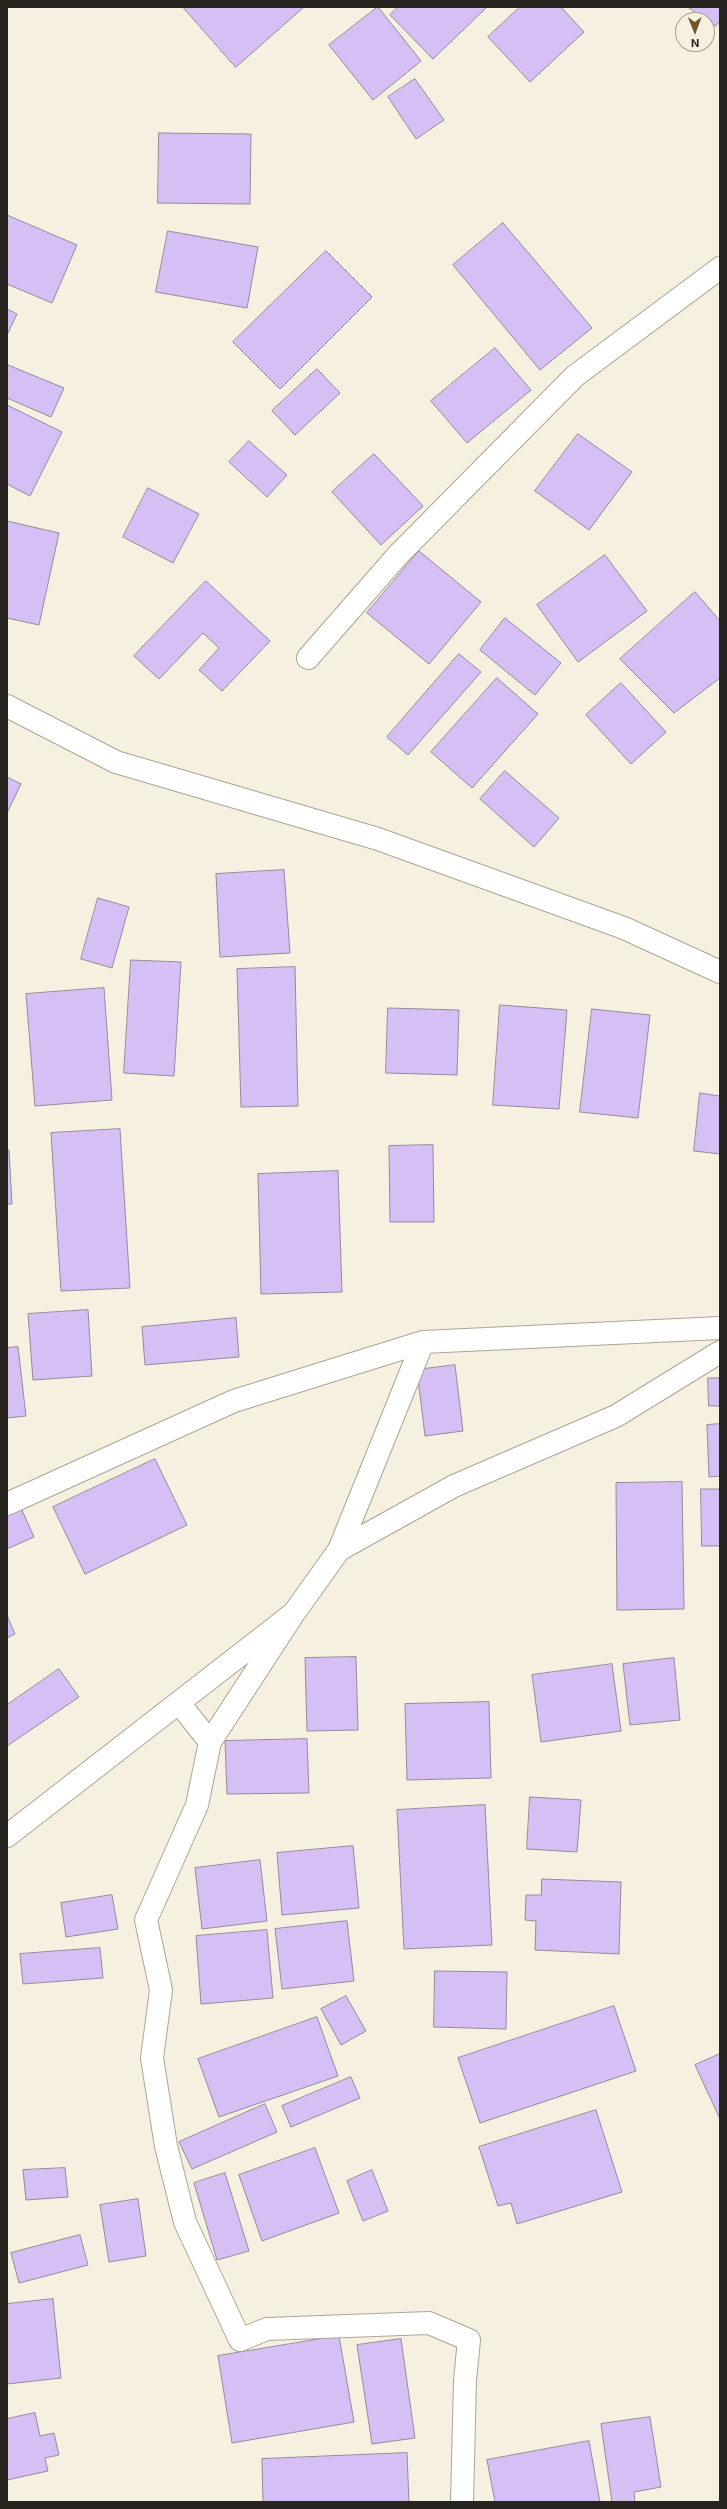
<!DOCTYPE html>
<style>
body{margin:0}
#map{position:relative;width:727px;height:2509px;overflow:hidden;background:#f6f0e1;font-family:Inter,sans-serif}
canvas{display:block}
.frame{position:absolute;inset:0;border:8px solid #27241f;pointer-events:none}
.north{position:absolute;left:675px;top:12px;width:40px;height:40px;box-sizing:border-box;background:#f6f0e1;border:1px solid #a39e93;border-radius:50%;rotate:179deg;font-size:11px;font-weight:700;line-height:16px;text-align:center;color:#27241f}
.north::after{content:'';display:block;margin:auto;width:14px;height:18px;background:#745329;clip-path:polygon(50% 0,100% 100%,50% 72%,0 100%)}
</style>
<div id="map">
<canvas width="727" height="2509"></canvas>
<div class="frame"></div>
<div class="north">N</div>
</div>
<script>
const context = document.querySelector('canvas').getContext('2d');
context.lineJoin = 'round';
function fill(path, color) { context.fillStyle = color; context.fill(path, 'evenodd'); }
function stroke(path, color, width, dash) { context.strokeStyle = color; context.lineWidth = width; context.lineCap = dash ? 'butt' : 'round'; context.setLineDash(dash || []); context.stroke(path); }
const building = new Path2D(`
 M183,7H304L236,67Z
 M378,7L421,61L373,100L329,45Z
 M398,7H487L433,59L390,15Z
 M520,7H561L584,32L530,82L488,37Z
 M688,7H720V20L716,26Z
 M415,79L444,120L416,139L388,97Z
 M159,133L251,134L250,204L158,203Z
 M7,215L77,245L52,303L7,284Z
 M503,223L592,328L540,370L453,265Z
 M168,231L258,247L247,308L156,292Z
 M326,251L372,297L280,389L233,342Z
 M7,309L17,314L7,335Z
 M495,348L531,390L467,443L431,401Z
 M8,365L64,388L51,417L7,398Z
 M317,369L340,393L295,435L272,411Z
 M7,405L62,432L30,496L7,484Z
 M578,434L632,472L589,530L535,491Z
 M249,441L287,475L267,497L229,462Z
 M374,454L423,506L381,545L332,492Z
 M148,488L199,514L173,563L123,537Z
 M7,521L59,533L39,625L7,618Z
 M419,551L481,602L429,664L367,613Z
 M605,555L647,611L578,662L537,605Z
 M206,581L270,641L222,691L199,670L219,648L203,633L159,679L134,656Z
 M695,592L720,621V678L674,713L620,659Z
 M505,618L561,663L535,695L480,650Z
 M459,654L481,672L408,755L387,737Z
 M497,678L538,714L472,788L431,752Z
 M621,683L666,732L631,764L586,715Z
 M505,771L559,818L534,847L480,799Z
 M7,777L21,784L7,813Z
 M284,870L290,953L220,957L216,874Z
 M98,898L129,907L112,968L81,959Z
 M131,960L181,962L174,1076L124,1073Z
 M295,967L298,1106L241,1107L237,969Z
 M104,988L112,1100L35,1106L26,994Z
 M500,1005L567,1010L559,1109L493,1105Z
 M388,1008L459,1010L457,1075L386,1073Z
 M592,1009L650,1015L638,1118L580,1112Z
 M700,1093L720,1096V1154L694,1151Z
 M120,1129L130,1288L61,1291L51,1133Z
 M433,1145L434,1222H390L389,1146Z
 M7,1150H9L12,1204H7Z
 M338,1171L342,1292L261,1294L258,1174Z
 M88,1310L92,1376L33,1380L28,1314Z
 M236,1318L239,1357L145,1365L142,1327Z
 M18,1347L26,1416L7,1418V1348Z
 M455,1365L463,1431L425,1436L417,1370Z
 M708,1378H720V1406H709Z
 M720,1424V1476L709,1477L707,1425Z
 M155,1459L187,1525L85,1574L53,1507Z
 M682,1482L684,1609L617,1610L616,1483Z
 M701,1489H720V1546H702Z
 M21,1508L34,1537L7,1549V1514Z
 M7,1615L15,1634L7,1638Z
 M356,1657L358,1730L307,1731L305,1658Z
 M674,1658L680,1720L630,1725L623,1664Z
 M612,1664L621,1731L541,1742L532,1675Z
 M59,1669L79,1697L7,1746V1705Z
 M489,1702L491,1778L407,1780L405,1704Z
 M307,1739L309,1793L227,1794L225,1741Z
 M530,1797L581,1800L577,1852L527,1849Z
 M485,1805L492,1945L404,1949L397,1810Z
 M353,1846L359,1908L282,1915L277,1853Z
 M260,1860L267,1921L202,1929L195,1868Z
 M542,1879L621,1882L619,1954L535,1950L536,1921L525,1920L526,1895H541Z
 M112,1895L118,1929L66,1937L61,1903Z
 M347,1921L354,1981L282,1989L275,1929Z
 M267,1930L273,1998L201,2004L196,1936Z
 M100,1948L103,1978L23,1984L20,1954Z
 M435,1971L507,1972L506,2029L434,2027Z
 M346,1996L366,2031L341,2045L321,2009Z
 M614,2006L636,2071L480,2123L458,2058Z
 M317,2017L338,2076L219,2117L198,2059Z
 M720,2054V2119L695,2065Z
 M351,2077L360,2098L291,2127L282,2106Z
 M265,2104L277,2132L192,2169L179,2142Z
 M596,2110L622,2192L517,2224L511,2203L498,2206L479,2147Z
 M315,2148L339,2213L262,2241L239,2175Z
 M65,2168L68,2197L26,2200L23,2170Z
 M372,2170L388,2211L363,2221L347,2181Z
 M225,2173L249,2251L217,2260L194,2183Z
 M138,2199L146,2256L109,2262L100,2205Z
 M80,2235L88,2265L19,2283L11,2253Z
 M53,2299L61,2378L7,2384V2304Z
 M339,2336L354,2422L232,2443L218,2356Z
 M401,2339L415,2438L372,2444L357,2345Z
 M35,2413L40,2436L54,2433L59,2455L45,2458L48,2471L7,2480V2419Z
 M650,2417L661,2487L634,2492L635,2502H612L601,2424Z
 M589,2441L600,2502H495L487,2460Z
 M407,2453L409,2502H263L262,2459Z`);
const street = new Path2D(`
 M308,658L398,555L575,376L720,268
 M7,706L116,762L378,839L624,928L720,972
 M7,1504L234,1401L423,1342L720,1328
 M339,1550L423,1342
 M294,1613L210,1742L197,1805L146,1920L161,1990L152,2058L166,2146L185,2222L240,2340L267,2329L429,2323L469,2340L465,2380L462,2502
 M179,1703L210,1742
 M7,1836L294,1613L339,1550L454,1486L616,1416L720,1352`);
fill(building, '#d6bff5');
stroke(building, '#918b99', 1);
stroke(street, '#aba597', 24);
stroke(street, '#fff', 22);
</script>
